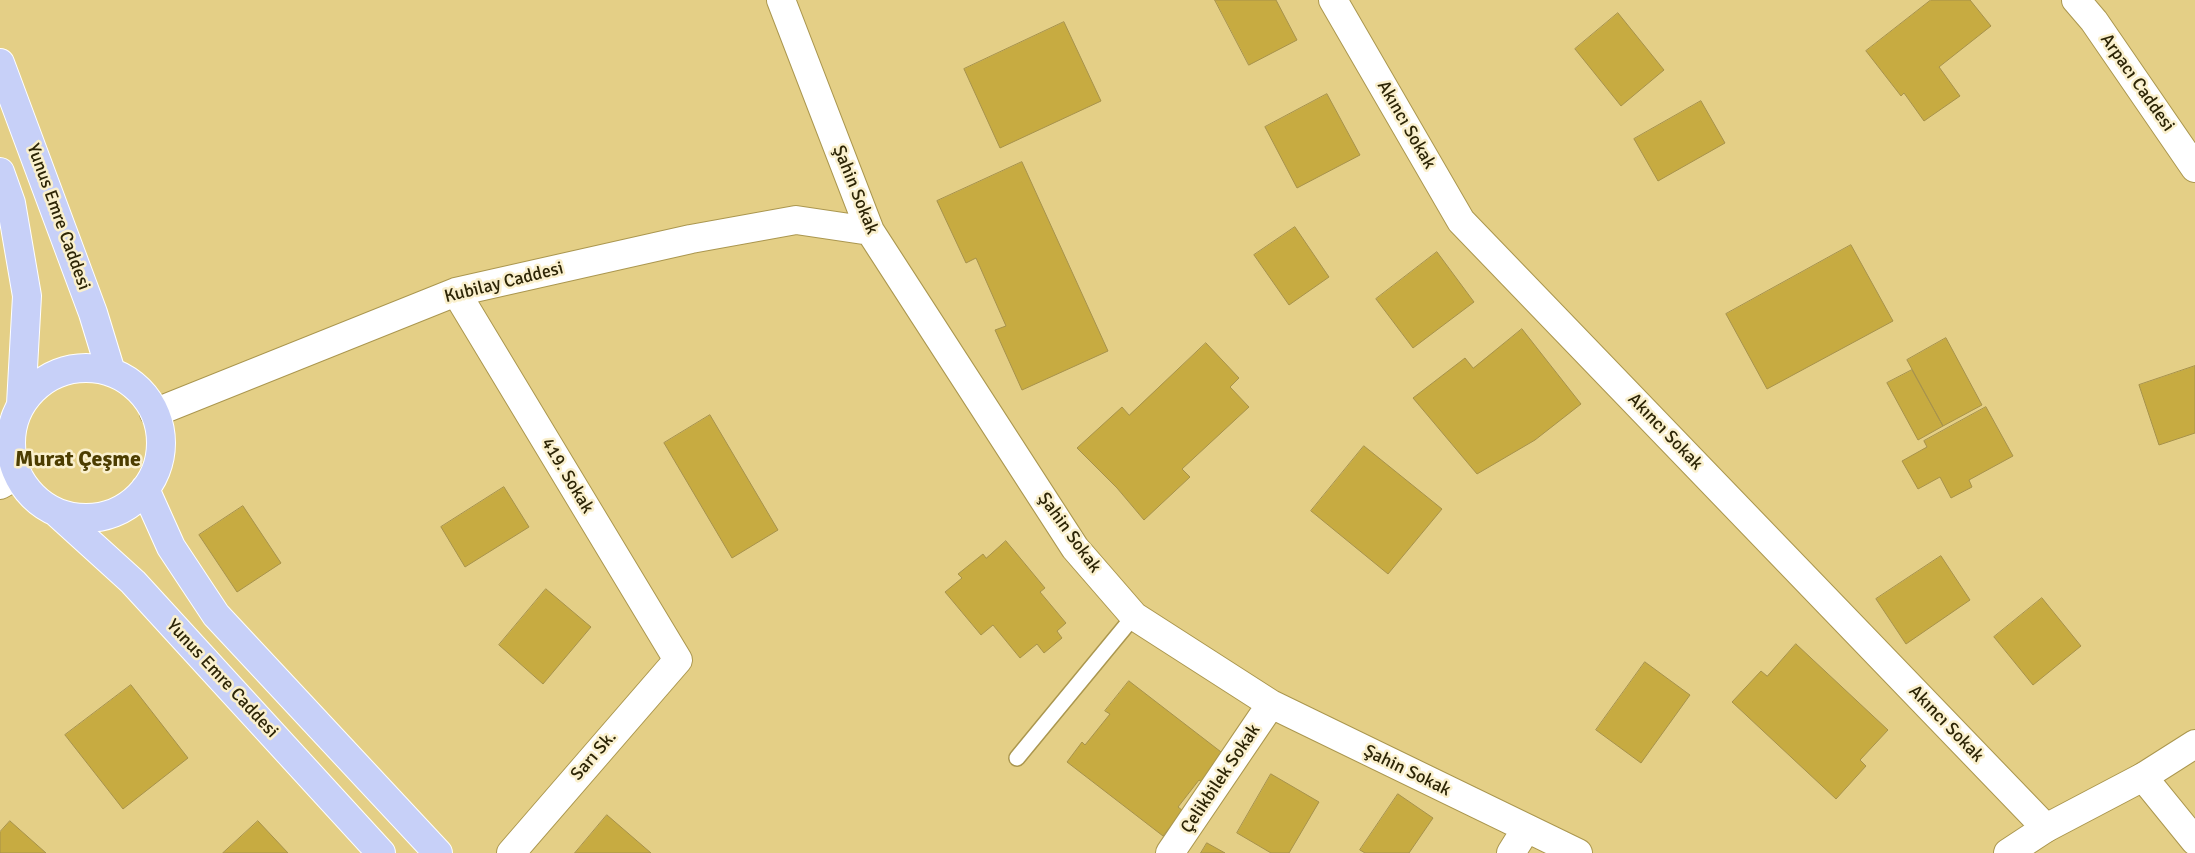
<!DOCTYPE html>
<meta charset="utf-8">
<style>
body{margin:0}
canvas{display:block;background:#e4cf86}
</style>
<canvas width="2195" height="853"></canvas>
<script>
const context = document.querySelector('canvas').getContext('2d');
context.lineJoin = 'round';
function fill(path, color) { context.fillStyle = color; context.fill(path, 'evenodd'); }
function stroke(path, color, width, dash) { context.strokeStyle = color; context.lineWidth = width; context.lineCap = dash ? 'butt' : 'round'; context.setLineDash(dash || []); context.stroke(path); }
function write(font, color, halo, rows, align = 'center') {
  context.font = font + ' Signika,sans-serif'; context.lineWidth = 5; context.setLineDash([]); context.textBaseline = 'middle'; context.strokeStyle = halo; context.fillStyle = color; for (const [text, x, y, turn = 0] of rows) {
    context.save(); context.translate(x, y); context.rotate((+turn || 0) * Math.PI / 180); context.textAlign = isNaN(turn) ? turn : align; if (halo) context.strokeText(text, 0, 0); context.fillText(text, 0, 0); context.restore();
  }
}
const building = new Path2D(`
 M1215,0H1276L1297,40L1249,65Z
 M1931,0H1970L1991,26L1939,67L1960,96L1924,121L1904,93L1901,96L1866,51Z
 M1618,13L1664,70L1621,106L1575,49Z
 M1064,22L1101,101L1000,148L964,69Z
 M1327,94L1360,155L1297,188L1265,127Z
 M1701,101L1725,143L1658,181L1634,139Z
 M1022,162L1108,351L1022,390L995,330L1006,326L976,258L966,263L937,201Z
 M1295,227L1329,277L1289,305L1254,255Z
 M1851,245L1893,321L1767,389L1726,314Z
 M1437,252L1474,302L1413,348L1376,299Z
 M1522,329L1581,404L1535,440L1477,474L1413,398L1465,358L1473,368Z
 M1946,338L1982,405L1943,426L1907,360Z
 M1206,343L1239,378L1230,387L1249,407L1182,469L1190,477L1144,520L1117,488L1077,448L1122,407L1129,415Z
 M2195,366V433L2159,445L2139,385Z
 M1912,370L1943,426L1918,440L1887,383Z
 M1986,407L2013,456L1969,480L1972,487L1951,498L1940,477L1918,489L1902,461L1927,447L1924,441Z
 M710,415L778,530L732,558L664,443Z
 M1364,446L1442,509L1388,574L1311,511Z
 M504,487L529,527L465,567L441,527Z
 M243,506L281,563L237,592L199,535Z
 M1006,541L1045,588L1040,592L1066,623L1057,631L1062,638L1044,653L1037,644L1020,658L993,625L981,635L945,592L962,578L958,574L983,554L986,558Z
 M1941,556L1970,600L1906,644L1876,599Z
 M546,589L591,627L543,684L499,645Z
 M2042,598L2081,646L2033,685L1994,637Z
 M1796,644L1888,730L1860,760L1866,766L1836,799L1732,702L1761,671L1767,676Z
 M1645,662L1690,695L1641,763L1596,730Z
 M1129,681L1225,755L1203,783L1199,780L1178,807L1183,811L1163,836L1067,762L1082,742L1085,745L1110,714L1105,711Z
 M131,685L188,758L123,809L65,735Z
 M1271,774L1319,802L1289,853H1271L1237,833Z
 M1398,794L1433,818L1409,853H1365L1360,850Z
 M607,815L651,853H575Z
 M10,821L46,853H0V832Z
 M258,821L288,853H223Z
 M1207,843L1225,853H1201Z`);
const lane = new Path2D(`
 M1017,758L1134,616`);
const street = new Path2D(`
 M781,0L870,231L1075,548L1134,616L1271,704L1578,853
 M1333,0L1461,221L2046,828
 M2076,0L2094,21L2195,168
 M456,292L678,660L511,853
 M154,413L456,292L691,239L796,220L870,231
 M2143,777L2195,841
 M1170,853L1271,704
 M1511,853L1526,829`);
const secondary = new Path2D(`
 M0,485L18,475
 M2008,853L2046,828L2143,777L2195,744`);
const primary = new Path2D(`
 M0,63L93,313L111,372
 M0,172L11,203L27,296L21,404
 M11 443a75 75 0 1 1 150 0a75 75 0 1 1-150 0Z
 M145,489L171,547L216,615L438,853
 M57,513L133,582L381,853`);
const streetNames = [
 ["Arpacı Caddesi",2137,83,55],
 ["Akıncı Sokak",1406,125,60],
 ["Şahin Sokak",855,190,68],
 ["Yunus Emre Caddesi",58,217,70],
 ["Kubilay Caddesi",504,283,-14],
 ["Akıncı Sokak",1665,432,46],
 ["419. Sokak",567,476,59],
 ["Şahin Sokak",1069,533,54],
 ["Yunus Emre Caddesi",222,679,47],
 ["Akıncı Sokak",1946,724,46],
 ["Sarı Sk.",594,756,-49],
 ["Şahin Sokak",1407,771,26],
 ["Çelikbilek Sokak",1221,779,-56]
];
const districtNames = [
 ["Murat Çeşme",78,460]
];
fill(building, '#c7ab41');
stroke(building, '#a7924b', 1);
stroke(lane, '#ab974f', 18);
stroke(street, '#ab974f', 30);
stroke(secondary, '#ab974f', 30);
stroke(primary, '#fff', 30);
stroke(lane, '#fff', 15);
stroke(street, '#fff', 28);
stroke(secondary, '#fff', 28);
stroke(primary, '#c7d0f8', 28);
write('18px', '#2d2506', '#faf0cd', streetNames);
write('bold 22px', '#4c3d00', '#faf0cd', districtNames);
</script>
